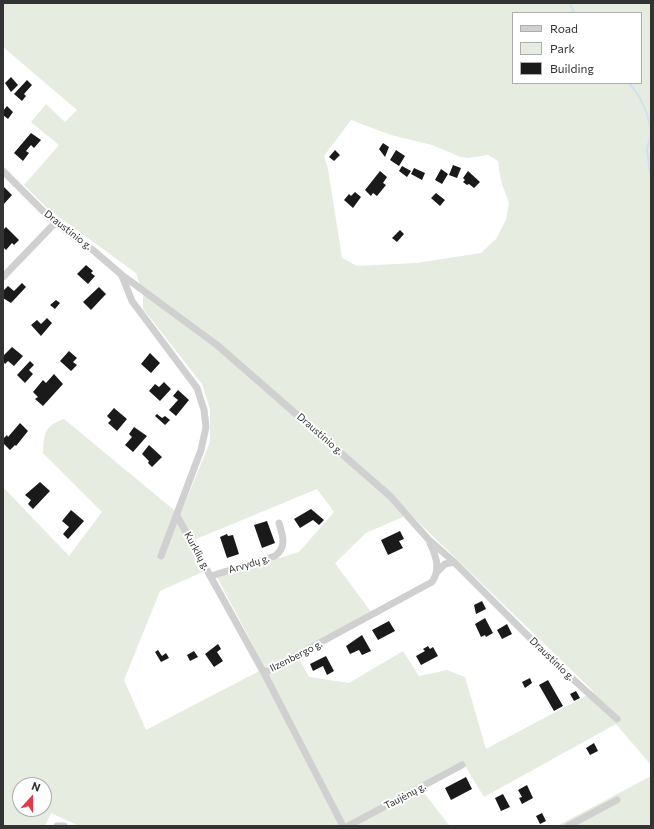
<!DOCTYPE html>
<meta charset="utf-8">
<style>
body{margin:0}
#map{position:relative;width:654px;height:829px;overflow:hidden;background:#fff;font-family:Commissioner,sans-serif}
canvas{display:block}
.frame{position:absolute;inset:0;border:4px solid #333;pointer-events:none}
.legend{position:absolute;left:512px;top:12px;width:130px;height:72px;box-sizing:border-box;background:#fff;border:1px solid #adadad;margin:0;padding:5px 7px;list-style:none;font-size:12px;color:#333}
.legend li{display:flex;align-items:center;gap:8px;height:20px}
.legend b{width:20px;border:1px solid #adadad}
.north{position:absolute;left:12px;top:777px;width:40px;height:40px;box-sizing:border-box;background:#fff;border:1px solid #adadad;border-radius:50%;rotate:21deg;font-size:11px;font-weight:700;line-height:16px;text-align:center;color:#333}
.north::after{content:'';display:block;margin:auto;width:14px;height:18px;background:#e63946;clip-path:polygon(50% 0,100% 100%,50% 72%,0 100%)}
</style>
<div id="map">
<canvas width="654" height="829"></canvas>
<div class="frame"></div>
<ul class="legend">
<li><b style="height:5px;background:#d0d0d0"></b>Road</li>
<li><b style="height:11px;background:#e6ecdf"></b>Park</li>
<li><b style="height:11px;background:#1a1a1a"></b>Building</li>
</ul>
<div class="north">N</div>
</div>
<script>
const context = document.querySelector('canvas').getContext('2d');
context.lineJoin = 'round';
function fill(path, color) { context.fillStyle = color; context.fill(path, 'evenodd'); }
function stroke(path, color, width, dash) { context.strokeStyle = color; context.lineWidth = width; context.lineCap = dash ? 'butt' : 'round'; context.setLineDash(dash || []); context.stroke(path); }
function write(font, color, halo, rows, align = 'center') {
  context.font = font + ' Commissioner,sans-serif'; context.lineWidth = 4; context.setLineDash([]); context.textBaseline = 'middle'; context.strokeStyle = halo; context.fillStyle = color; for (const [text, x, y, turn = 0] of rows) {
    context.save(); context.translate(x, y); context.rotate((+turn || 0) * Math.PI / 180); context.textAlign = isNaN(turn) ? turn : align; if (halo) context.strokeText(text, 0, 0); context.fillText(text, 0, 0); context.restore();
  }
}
const green = new Path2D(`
 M3,3H651V765L616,724L484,797L465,766L421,789L449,825L447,826H79L51,813L45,826H3V487L69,556L102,512L43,453C44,434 44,426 64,419L180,515L210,442V409L202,384L143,309V294L136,273L48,209L24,185L59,145L31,122L46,104L65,122L77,110L3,47ZM513,13H641V83H513ZM351,120L391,135L432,145L461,157L468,158L488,155L498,161L501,181L509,203L506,220L496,239L481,253L416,263L357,266L342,258L328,169L324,156ZM317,489L334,512L299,552L217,577L265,668L146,730L124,680L160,591L209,569L196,539ZM410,514L593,691V692L486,749L465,677L447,670L419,676L403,651L349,683L309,677L296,653L371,612L335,563L366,533ZM20,785H44V809H20Z
 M651,776V826H557Z`);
const stream = new Path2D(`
 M570,3L574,13
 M629,83C642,98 649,113 651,133
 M651,134L647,149L651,180`);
const building = new Path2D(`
 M11,77L18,85L11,92L5,83Z
 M27,80L32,85L24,94L26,96L22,101L14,94Z
 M7,106L13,112L8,119L3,115V111Z
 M31,133L41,140L34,148L31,145L26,151L29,153L23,161L14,153Z
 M383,143L389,147L385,157L379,149Z
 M335,150L340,155L334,161L329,157Z
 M396,150L405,156L399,166L390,160Z
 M453,165L461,168L457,178L449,175Z
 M402,166L411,171L407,177L399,171Z
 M414,168L425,173L422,180L411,174Z
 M441,169L448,174L442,184L435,180Z
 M380,171L387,177L383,183L386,185L377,196L373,193L371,196L365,190Z
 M468,171L480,182L474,188L469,184L467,185L463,182L465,180L463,178Z
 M3,186L12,195L3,205Z
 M355,192L361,197L353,208L344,200L349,194L351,196Z
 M436,193L445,200L440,206L431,198Z
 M6,227L19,240L14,245L12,243L6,250L3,247V230Z
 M400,230L404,234L397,242L392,238Z
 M86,265L93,271L91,273L95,276L88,284L77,274Z
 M22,283L26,287L11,303L3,298V291L8,286L14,291Z
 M99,287L106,294L91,310L83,302Z
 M56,300L60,303L55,309L50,305Z
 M47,318L52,323L41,336L31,325L37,320L41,324Z
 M12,347L23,356L14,366L8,361L5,364L3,361V356Z
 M69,351L77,358L73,362L77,365L71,371L60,361Z
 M150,353L160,363L151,373L141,364Z
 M30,361L34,365L29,370L33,374L25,383L17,375Z
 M54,374L63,384L43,406L35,399L38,397L33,392L43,380L46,383Z
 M164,382L171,389L160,401L149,391L155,384L159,387Z
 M178,390L189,400L176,416L169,410L178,400L173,396Z
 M114,408L127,419L117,431L108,423L111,420L107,416Z
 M157,414L162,418L165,416L170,420L165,425L155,416Z
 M20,423L28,431L16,446L15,445L10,450L3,443V439L7,435L8,437Z
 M134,427L147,436L133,452L125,445L132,437L129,434Z
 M149,445L162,457L152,467L148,463L149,461L142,454Z
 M40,482L50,491L33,509L28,504L31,500L25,495Z
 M311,509L324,520L319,525L313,520L300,528L294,519Z
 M71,510L84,521L68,539L63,534L69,527L62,521Z
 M267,521L275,543L262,548L254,525Z
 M400,531L404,539L399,541L403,548L388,555L381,540Z
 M227,534L228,536L233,535L239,554L227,558L220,537Z
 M482,601L486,609L476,614L474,605Z
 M485,618L493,633L486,637L485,635L481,637L475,624Z
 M389,621L395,631L378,640L372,630Z
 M507,624L512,634L502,639L497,630Z
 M362,635L371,651L362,655L359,650L350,654L346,646Z
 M218,644L221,649L217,652L223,661L214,667L205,654Z
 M428,646L430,649L433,647L438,656L421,665L416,656L425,651L423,649Z
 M158,650L162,656L166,653L169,658L161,662L155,652Z
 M194,651L198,657L190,661L187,655Z
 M326,656L334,671L327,675L323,666L313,671L310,664Z
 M530,678L532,683L525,688L522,682Z
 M548,680L563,706L554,711L539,685Z
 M576,691L580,698L574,701L570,694Z
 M594,743L598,751L590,755L586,748Z
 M466,777L472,789L451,800L445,788Z
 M527,785L533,798L522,804L519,798L522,797L518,790Z
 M503,794L510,807L501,811L495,798Z
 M542,813L546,821L540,824L536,816Z`);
const minor = new Path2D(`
 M3,171L55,223L94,251L122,275L217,345L390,496L428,539L454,562L554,662L617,719
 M122,276L132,301L197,388L204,410L206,427L201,450L161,556
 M3,277L55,223
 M177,516L264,673L343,826
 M437,572L445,564L454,562
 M211,576L275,556C287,547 283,536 279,523
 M264,673L432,582C441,569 436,556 430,543
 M57,826H64
 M348,826L462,765
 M568,826L617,800`);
const streetNames = [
 ["Draustinio g.",68,230,38],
 ["Draustinio g.",320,434,41],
 ["Kurklių g.",197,551,61],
 ["Arvydų g.",249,564,-17],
 ["Ilzenbergo g.",296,656,-27],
 ["Draustinio g.",552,659,44],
 ["Taujėnų g.",405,796,-28]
];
fill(green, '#e6ecdf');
stroke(stream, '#cfe2ee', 2);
fill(building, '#1a1a1a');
stroke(minor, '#d0d0d0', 7);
write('10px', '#333', '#fff', streetNames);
</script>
